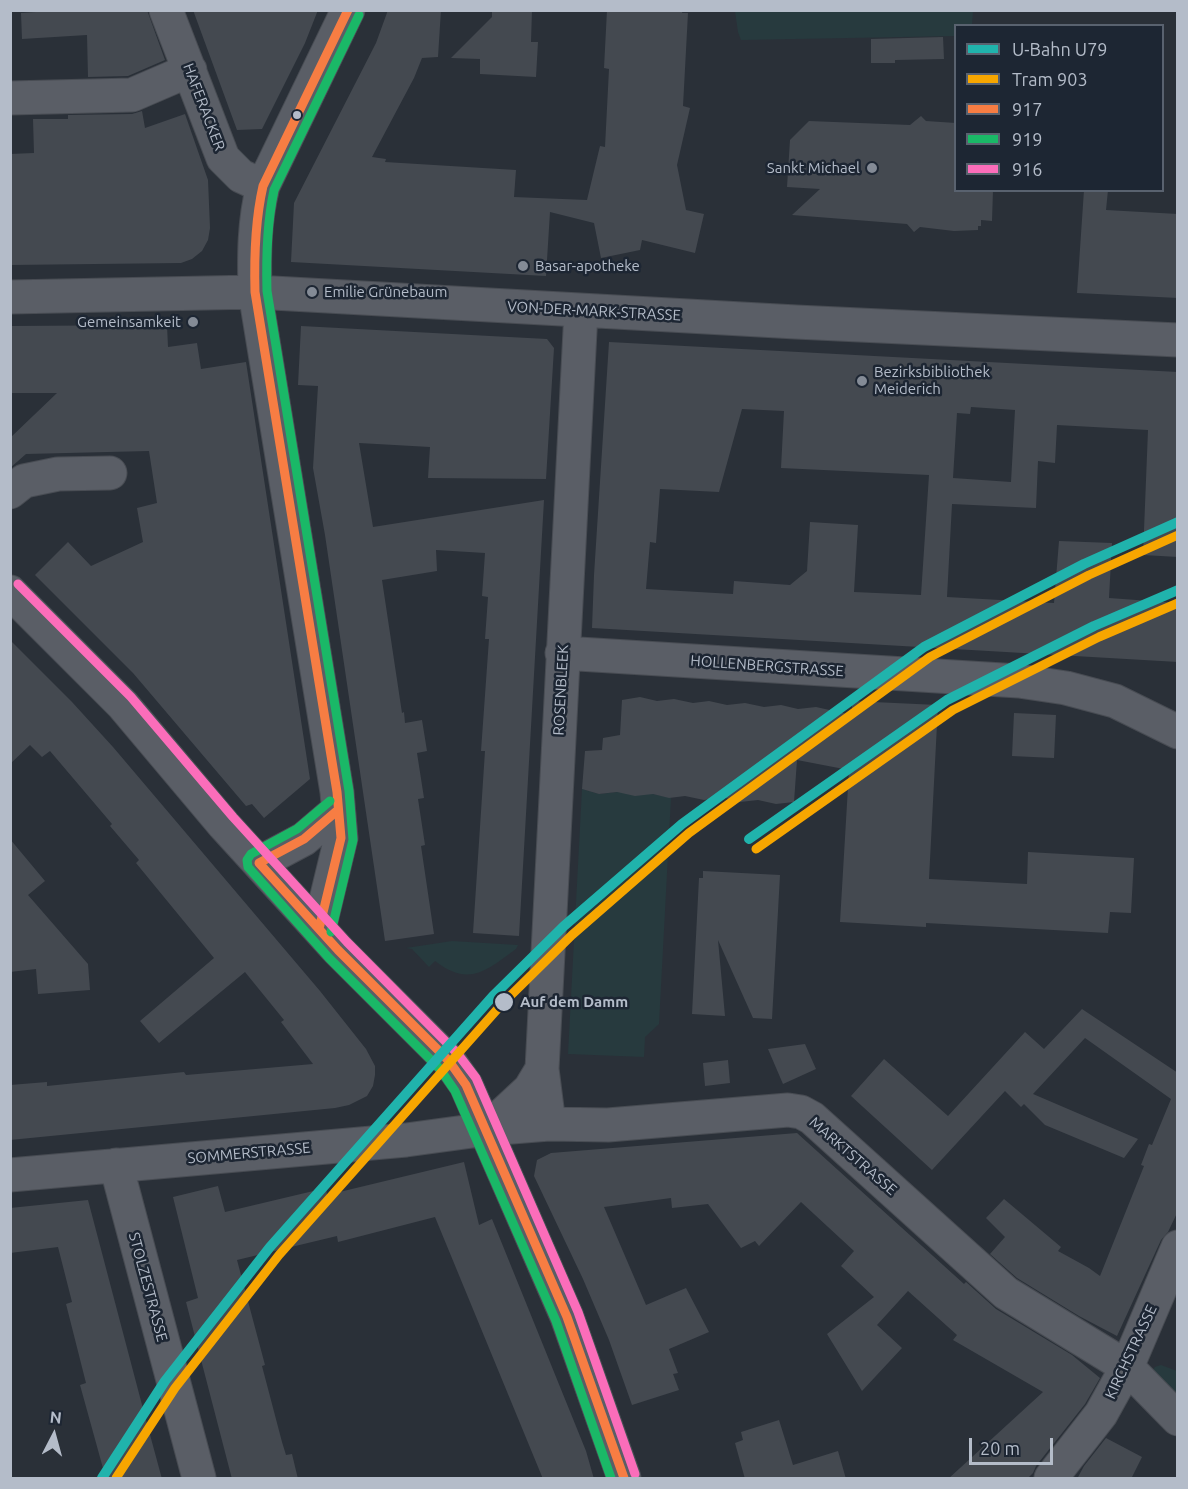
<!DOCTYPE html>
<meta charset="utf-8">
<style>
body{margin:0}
#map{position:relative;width:1188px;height:1489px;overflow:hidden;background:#2a3038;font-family:Ubuntu,sans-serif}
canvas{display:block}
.frame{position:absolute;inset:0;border:12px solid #b4bcc9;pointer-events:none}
.legend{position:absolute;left:954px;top:24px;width:210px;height:168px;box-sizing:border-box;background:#1d2633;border:2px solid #59626f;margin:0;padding:8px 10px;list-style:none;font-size:18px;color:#b4bcc9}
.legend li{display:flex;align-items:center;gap:12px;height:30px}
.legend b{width:30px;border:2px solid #59626f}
.north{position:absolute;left:24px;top:1405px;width:60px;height:60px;-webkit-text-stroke:4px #1d2633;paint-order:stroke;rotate:6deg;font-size:16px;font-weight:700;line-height:24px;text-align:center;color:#b4bcc9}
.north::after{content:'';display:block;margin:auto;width:21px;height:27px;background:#b4bcc9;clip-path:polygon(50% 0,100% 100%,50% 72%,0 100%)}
.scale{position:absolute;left:969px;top:1438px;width:84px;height:27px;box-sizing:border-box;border:3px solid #b4bcc9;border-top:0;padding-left:8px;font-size:18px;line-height:21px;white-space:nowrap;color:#b4bcc9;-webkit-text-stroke:4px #1d2633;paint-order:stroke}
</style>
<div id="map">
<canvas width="1188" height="1489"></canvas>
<div class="frame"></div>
<ul class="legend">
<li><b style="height:8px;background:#20b3ac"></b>U-Bahn U79</li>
<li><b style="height:8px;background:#f7a600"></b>Tram 903</li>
<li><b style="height:8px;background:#f77d43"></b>917</li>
<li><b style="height:8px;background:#1ab867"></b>919</li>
<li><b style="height:8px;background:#fb6dba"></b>916</li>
</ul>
<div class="north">N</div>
<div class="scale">20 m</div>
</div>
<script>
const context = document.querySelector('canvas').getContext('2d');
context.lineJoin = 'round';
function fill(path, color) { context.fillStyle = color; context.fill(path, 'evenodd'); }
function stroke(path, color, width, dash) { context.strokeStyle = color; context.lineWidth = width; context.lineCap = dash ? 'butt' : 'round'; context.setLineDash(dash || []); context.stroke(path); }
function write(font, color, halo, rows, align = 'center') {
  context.font = font + ' Ubuntu,sans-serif'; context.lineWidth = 5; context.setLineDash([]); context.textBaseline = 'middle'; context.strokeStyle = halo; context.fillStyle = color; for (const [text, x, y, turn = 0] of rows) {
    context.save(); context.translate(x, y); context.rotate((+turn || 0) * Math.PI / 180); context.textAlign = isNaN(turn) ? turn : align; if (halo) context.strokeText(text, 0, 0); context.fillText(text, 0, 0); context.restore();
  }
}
const green = new Path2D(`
 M735,11H973L972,25L956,26L955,36L741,40L738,32Z
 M582,789L599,794L617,792L653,794L671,798L659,1024L645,1037L644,1057L568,1054Z
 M452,941L518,945L516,949C486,971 469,987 435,961L429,967L412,949L406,948Z
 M1161,1365L1177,1371V1393L1161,1390L1151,1372L1155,1367Z`);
const building = new Path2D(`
 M65,10H147L165,60L128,76L88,77L87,35L22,39L21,13Z
 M193,10H318L305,43L262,129L237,130Z
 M388,10H441L438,57L422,58L414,78L372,157L386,159L385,162L516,170L514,197L587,200L600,146L605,147L609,69L604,68L607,10H683L682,13H688L683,106L690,108L677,165L686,210L704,214L695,253L642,240L640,250L601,258L594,223L550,212L546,276L291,262L294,203L376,43Z
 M492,10H532L531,42H538L536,77L480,74V59L451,58L492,17Z
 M943,37L944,59L895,60V63H871V39Z
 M142,111L145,128L185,114L208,180L210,228L208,240L202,251L192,259L181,263L10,265V154L34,153L33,119H68V115L132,114Z
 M921,116L926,121L956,123V190H993L992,221L981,220V226H978V230L954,231L920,227L914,232L907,224L792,215L820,189L787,187L790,140L809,121L910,125Z
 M1084,190H1108L1106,210L1178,214V298L1077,293Z
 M167,325L168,347L197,343L201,369L246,362L310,779L264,818L252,804L246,806L133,673L35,575L68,542L91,566L143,542L137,508L157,503L149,451L26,454L10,468V438L57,393H10V326Z
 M301,326L547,339L554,348L546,479L428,478L430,447L359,443L373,527L544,500L519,936L473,933L485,751H481L489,639H485L488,597L482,596L485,553L436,550L437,571L382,580L402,713L404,712L405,723L422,720L427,751L417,753L424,798L418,799L425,845L421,846L434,934L385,941L325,535L313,468L318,386L298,385Z
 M609,342L1178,372V557L1143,555L1148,430L1057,425L1055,463L1038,461L1036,508L952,504L947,597L1054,603L1059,541L1112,543L1109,598L1178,603V662L592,628L594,575ZM971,407L1015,410L1011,482L953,478L957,413L970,414ZM742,409L784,411L781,468L929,475L921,595L854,592L858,525L810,522L807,571L790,585L734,581L733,594L646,589L650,542L656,543L660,489L719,492Z
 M10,640L72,702L113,747L320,991L366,1049L375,1066V1075L373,1086L367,1096L349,1105L335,1108L10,1140V1085L47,1082V1086L184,1072L186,1075L313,1064L281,1022L284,1020L245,972L159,1043L140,1021L214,958L136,863L139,860L110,826L112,824L50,751L42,757L30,745L10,764Z
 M640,697L657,701L674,699L693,703L709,701L727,705L745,703L764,707L781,705L798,709L816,707L852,715V701L938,705L929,879L1027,884L1028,852L1134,858L1131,913L1110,912L1108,933L926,923V927L840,922L849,770L797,760L794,802L776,804L758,800L740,802L722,797L704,800L685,796L669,798L653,794L635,796L617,792L599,794L582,789L585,751L602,750L603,738L620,735L622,700Z
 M1014,713L1056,715L1054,758L1012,756Z
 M10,839L45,881L28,895L88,964L90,990L38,994L36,969L10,972Z
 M703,871L780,875L772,1019L753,1018L718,940L725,1016L692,1014L699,878H703Z
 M1082,1009L1178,1073V1211L1168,1232L1161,1240L1117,1336L1079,1316L1017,1278L990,1254L1005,1237L986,1218L1004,1199L1061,1247L1058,1251L1089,1268L1100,1276L1144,1166L1141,1165L1149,1144L1152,1145L1171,1099L1085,1038L1033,1094L1138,1139L1124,1158L1045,1125L1024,1104L1021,1107L1005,1091L932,1170L851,1096L884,1059L948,1116L1025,1032L1044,1049Z
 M805,1044L816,1069L783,1084L768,1049Z
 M728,1060L730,1083L705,1086L703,1063Z
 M797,1133L964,1284L966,1282L996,1309L1072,1355L1100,1378L1085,1404L1036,1466L1033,1473L1027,1479H948L1043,1392L953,1340L957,1335L908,1291L877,1325L902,1348L862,1391L827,1334L874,1297L841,1266L854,1251L801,1202L759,1246L755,1241L741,1248L708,1204L672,1208L671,1198L604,1207L646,1305L686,1288L709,1332L669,1349L678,1373L673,1374L679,1390L632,1405L609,1340L583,1279L534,1176L537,1160L551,1153Z
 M464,1162L479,1225L492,1219L586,1451L594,1479H543L435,1217L338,1242L337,1236L237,1260L265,1365L262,1366L282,1442L286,1455L292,1454L298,1479H232L186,1302L198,1298L173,1197L218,1186L225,1212L326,1188L327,1195Z
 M88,1200L146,1420L162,1479H106L80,1385L86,1383L66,1304L72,1302L58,1247L10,1253V1208Z
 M779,1420L793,1465L838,1451L846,1479H745L735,1443L743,1440L741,1432Z
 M1106,1438L1142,1457L1131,1479H1077L1084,1466Z`);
const minor = new Path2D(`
 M166,10L223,158L241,176L263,186
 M10,98L132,95L190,70
 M10,297L255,292L796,322L1178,340
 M10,492L24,481L58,474L110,473
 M10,592L123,705L224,825L338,950L449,1061L466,1085L567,1317L624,1478
 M562,653L1019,681L1066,688L1115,701L1178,732
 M259,863L304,839L338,810
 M319,929L341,838L337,792L255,292C254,255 254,222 263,186L348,10
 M549,1124L542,1069L581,311
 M487,1129L530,1089L542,1069
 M116,1165L199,1478
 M10,1175L406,1140L487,1129L549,1124L608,1125L788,1110L801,1112L812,1118L1006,1293L1127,1367L1178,1419
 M1051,1478L1101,1414L1127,1367L1178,1247`);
const bus1 = new Path2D(`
 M338,810L304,839L259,863L338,950L449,1061L466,1085L567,1317L624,1478
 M319,929L341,838L337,792L255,292C254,256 255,221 263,186L348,10`);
const bus2 = new Path2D(`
 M330,801L297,829L251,854L247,860L248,867L329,958L440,1069L455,1091L556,1321L611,1478
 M331,932L353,840L349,791L267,291C266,257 267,223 274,190L359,15`);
const bus3 = new Path2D(`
 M18,584L131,697L233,817L347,942L457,1053L476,1078L578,1312L635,1474`);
const tram1 = new Path2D(`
 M756,849L953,710L1099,637L1178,603
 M116,1478L175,1388L279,1255L502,1004L572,935L689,833L930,657L1089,575L1178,535`);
const metro1 = new Path2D(`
 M749,839L947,700L1094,626L1178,590
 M102,1478L165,1381L270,1247L493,996L564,926L682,824L924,647L1084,564L1178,522`);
const markers = [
 [297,115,5,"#b4bcc9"],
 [872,168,6,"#848b96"],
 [523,266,6,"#848b96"],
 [312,292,6,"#848b96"],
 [193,322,6,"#848b96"],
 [862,381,6,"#848b96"],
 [504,1002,10,"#b4bcc9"]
];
const streetNames = [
 ["HAFERACKER",204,107,69],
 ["VON-DER-MARK-STRASSE",594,311,3],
 ["HOLLENBERGSTRASSE",767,666,4],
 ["ROSENBLEEK",561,690,-87],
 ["SOMMERSTRASSE",249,1153,-5],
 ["MARKTSTRASSE",853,1156,41],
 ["STOLZESTRASSE",148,1287,75],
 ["KIRCHSTRASSE",1131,1352,-65]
];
const poiNames = [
 ["Sankt Michael",860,168,"right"],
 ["Basar-apotheke",535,266],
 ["Emilie Grünebaum",324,292],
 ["Gemeinsamkeit",181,322,"right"],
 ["Bezirksbibliothek",874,372],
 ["Meiderich",874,389]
];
const stopNames = [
 ["Auf dem Damm",520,1002]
];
fill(green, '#273a3e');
fill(building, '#444950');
stroke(minor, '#484c53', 35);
stroke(minor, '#5a5e66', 33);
stroke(bus1, '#f77d43', 9);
stroke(bus2, '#1ab867', 9);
stroke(bus3, '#fb6dba', 9);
stroke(tram1, '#f7a600', 9);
stroke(metro1, '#20b3ac', 10);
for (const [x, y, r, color] of markers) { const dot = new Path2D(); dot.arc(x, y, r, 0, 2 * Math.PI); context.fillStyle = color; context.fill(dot); stroke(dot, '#1d2633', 2); }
write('15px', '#b4bcc9', '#1d2633', streetNames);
write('15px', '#b4bcc9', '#1d2633', poiNames, 'left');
write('bold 15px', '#b4bcc9', '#1d2633', stopNames, 'left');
</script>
